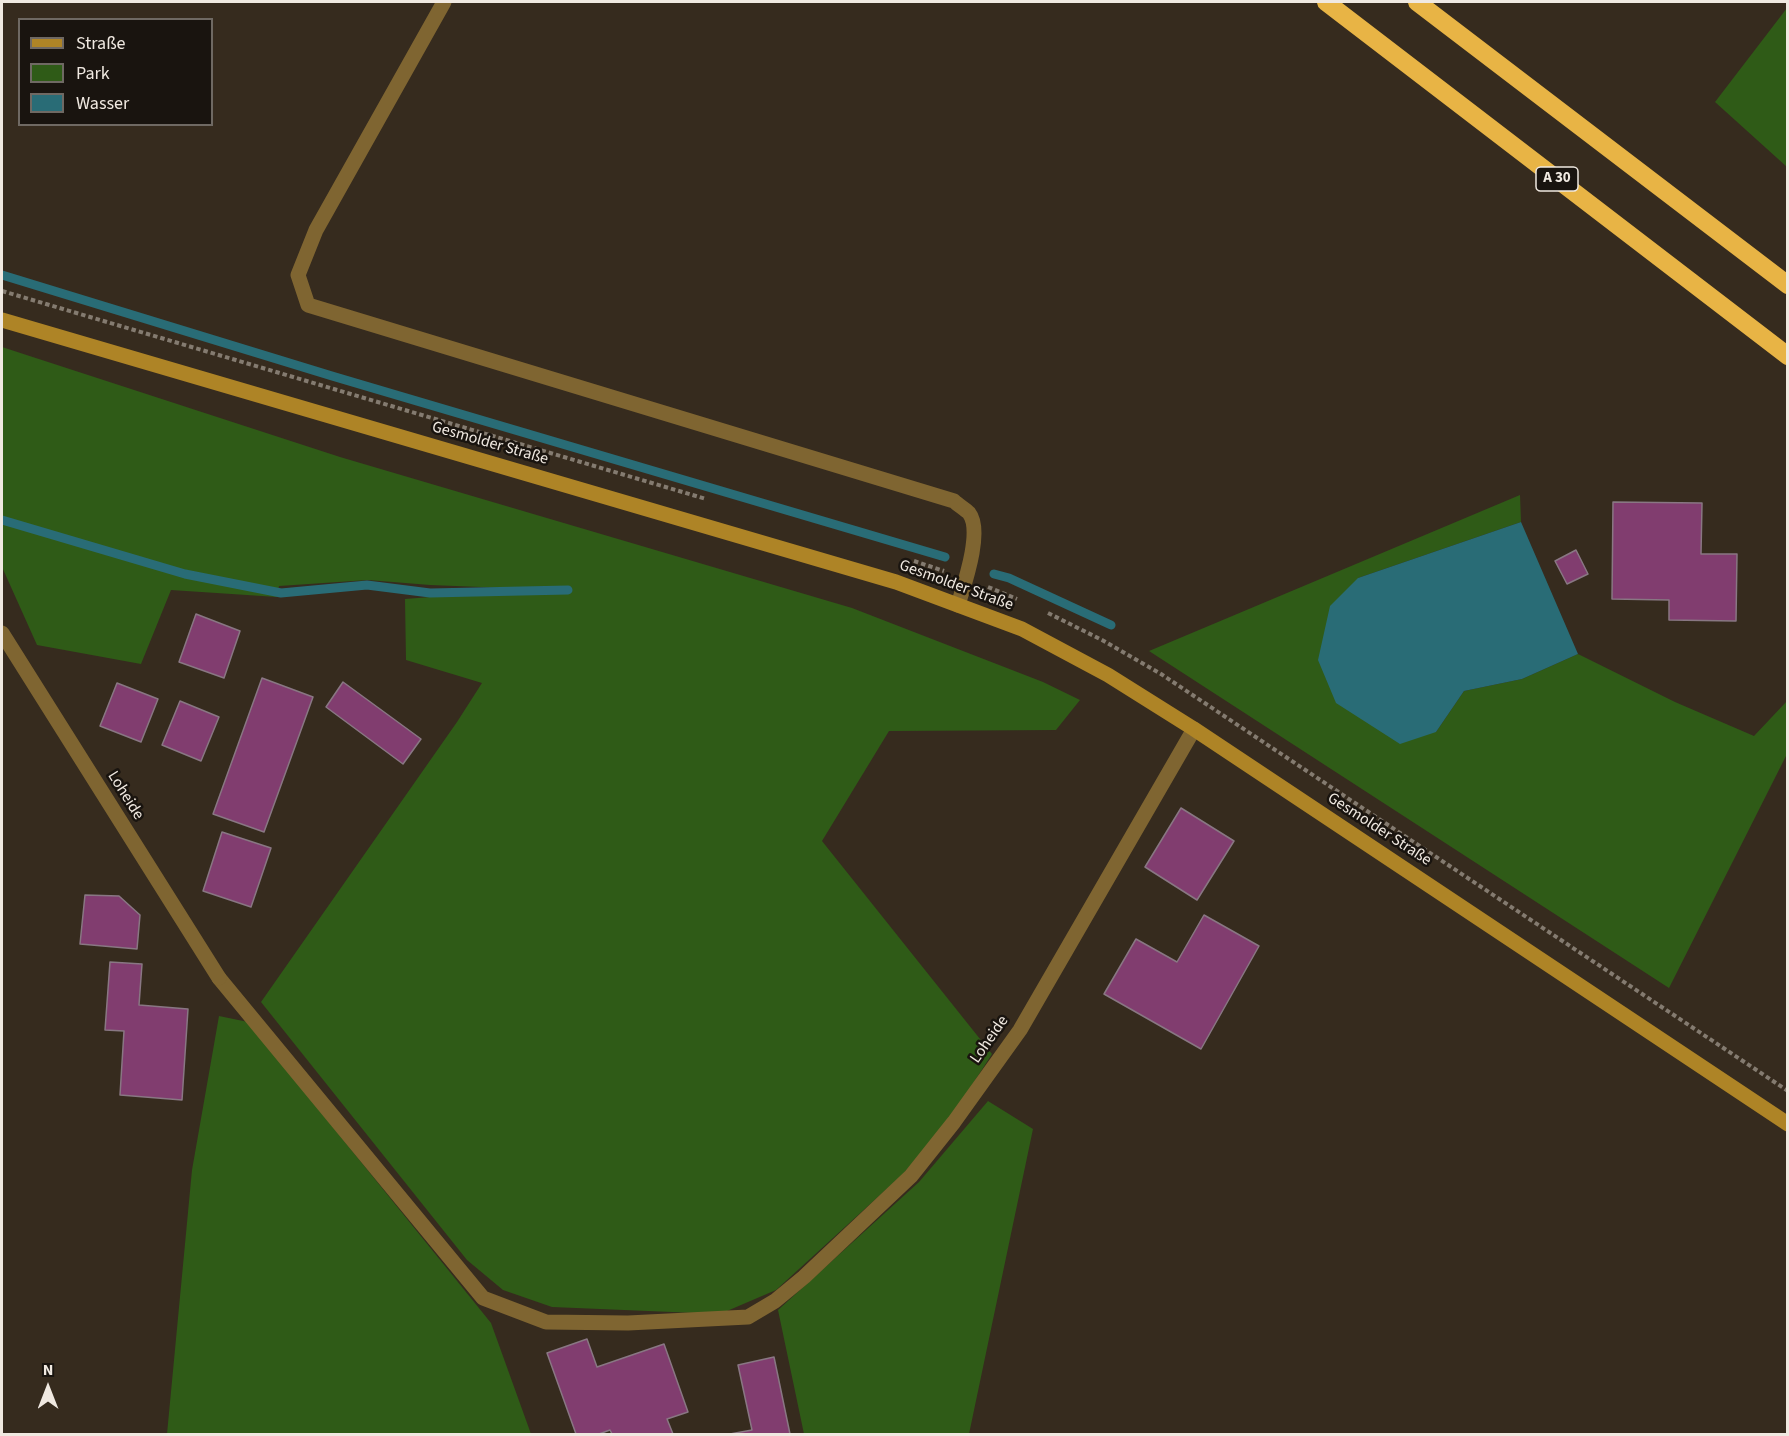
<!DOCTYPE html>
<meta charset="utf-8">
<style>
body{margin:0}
#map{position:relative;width:1789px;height:1436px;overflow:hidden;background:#362b1e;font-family:"Source Sans 3",sans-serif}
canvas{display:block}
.frame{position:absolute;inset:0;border:3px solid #f0e9e1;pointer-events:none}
.legend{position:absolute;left:18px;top:18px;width:195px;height:108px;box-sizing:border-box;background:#19140f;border:2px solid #6f6963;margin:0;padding:8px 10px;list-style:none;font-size:18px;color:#f0e9e1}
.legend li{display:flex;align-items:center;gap:12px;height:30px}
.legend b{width:30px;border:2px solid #6f6963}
.north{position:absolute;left:18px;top:1358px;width:60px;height:60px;-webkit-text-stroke:4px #19140f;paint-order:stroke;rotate:0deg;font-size:16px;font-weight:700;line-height:24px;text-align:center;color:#f0e9e1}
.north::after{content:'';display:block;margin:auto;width:21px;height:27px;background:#f0e9e1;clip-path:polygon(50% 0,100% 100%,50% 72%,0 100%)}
</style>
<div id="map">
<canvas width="1789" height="1436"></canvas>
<div class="frame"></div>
<ul class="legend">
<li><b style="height:8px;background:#ae8426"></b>Straße</li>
<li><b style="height:16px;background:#2f5b17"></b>Park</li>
<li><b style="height:16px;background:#296c76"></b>Wasser</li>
</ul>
<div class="north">N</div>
</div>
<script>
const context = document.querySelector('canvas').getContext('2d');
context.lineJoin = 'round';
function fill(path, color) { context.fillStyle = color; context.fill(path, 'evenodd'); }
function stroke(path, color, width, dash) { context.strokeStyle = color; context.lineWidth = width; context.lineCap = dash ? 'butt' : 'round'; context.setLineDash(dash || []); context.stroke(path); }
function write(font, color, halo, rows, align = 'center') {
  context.font = font + ' "Source Sans 3",sans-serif'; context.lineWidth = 5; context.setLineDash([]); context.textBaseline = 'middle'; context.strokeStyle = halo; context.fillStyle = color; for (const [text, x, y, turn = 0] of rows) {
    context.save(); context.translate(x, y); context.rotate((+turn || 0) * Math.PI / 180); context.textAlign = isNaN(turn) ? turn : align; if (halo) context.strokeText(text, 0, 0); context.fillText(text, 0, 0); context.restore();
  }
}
const green = new Path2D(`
 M1787,8L1788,167H1787L1715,102Z
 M2,347L340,457L852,608L1043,682L1080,700L1056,730L889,731L822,841L992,1054L952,1116L903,1174L776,1290L720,1314L552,1307L503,1290L467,1260L261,1002L457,722L482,683L406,660L405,599L532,589L430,585L368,580L279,586L277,597L171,590L141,664L37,645L2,567Z
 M1520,495L1521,522L1358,578L1436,732L1464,691L1522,679L1578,654L1675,702L1754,736L1787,701V754L1669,988L1149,651Z
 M219,1016L248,1022L491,1323L531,1434H167L192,1170Z
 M988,1101L1033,1129L969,1434H804L778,1310L919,1182Z`);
const water = new Path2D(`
 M1521,522L1578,654L1522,679L1464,691L1436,732L1400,744L1336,703L1318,660L1330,606L1358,578Z`);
const stream = new Path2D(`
 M2,275L332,376L945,557
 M2,520L185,574L281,593L367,585L430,593L568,590
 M994,574L1009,578L1111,625`);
const building = new Path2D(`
 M1613,502L1702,503L1701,554H1737L1736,621L1669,620V600L1612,599Z
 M1576,550L1588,574L1567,584L1555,561Z
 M196,614L240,631L224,678L179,662Z
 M262,678L313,697L264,832L213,814Z
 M343,682L421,739L403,764L326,707Z
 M117,683L158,699L141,742L100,726Z
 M180,701L219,717L201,761L162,745Z
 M1181,808L1234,841L1197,900L1145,867Z
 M222,832L271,848L251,907L203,891Z
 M85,895L119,896L140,915L137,949L80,944Z
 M1204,915L1259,946L1201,1049L1104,994L1136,939L1177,962Z
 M110,962L142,964L139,1005L188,1009L182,1100L120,1095L124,1031L105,1030Z
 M587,1339L597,1367L664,1344L688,1412L667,1419L673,1434H612L610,1430L599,1434H576L547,1353Z
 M774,1357L790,1434H730L752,1430L738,1365Z`);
const path = new Path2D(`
 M2,291L706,499
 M914,561L944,571
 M988,587L1017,599
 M1048,613L1102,640L1161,674L1788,1091`);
const lane = new Path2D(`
 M444,2L316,230L298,275L308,305L954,501C958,505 965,509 969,513C983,531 964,585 958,605
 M219,978L483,1298L546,1322L628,1323L748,1317L775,1301L804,1277L911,1176L954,1122L1020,1030L1194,729`);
const street = new Path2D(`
 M2,633L219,978`);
const secondary = new Path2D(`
 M2,320L896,582L1022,629L1108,675L1194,729L1788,1124`);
const highway = new Path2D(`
 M1326,2L1788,356
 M1417,2L1788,285`);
const shields = [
 [1557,179,42]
];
const shieldNames = [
 ["A 30",1557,179]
];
const streetNames = [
 ["Gesmolder Straße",490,444,16],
 ["Gesmolder Straße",956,586,20],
 ["Loheide",125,796,58],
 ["Gesmolder Straße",1379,830,33],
 ["Loheide",990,1040,-55]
];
fill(green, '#2f5b17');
fill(water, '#296c76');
stroke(stream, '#296c76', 9);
fill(building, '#813d6f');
stroke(building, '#897783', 1.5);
stroke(path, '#847b70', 4, [4.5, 3]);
stroke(lane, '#7f6531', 15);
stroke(street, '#7f6531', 15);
stroke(secondary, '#ae8426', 15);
stroke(highway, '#e8b445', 18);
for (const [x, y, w] of shields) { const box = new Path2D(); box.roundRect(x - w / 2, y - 12, w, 24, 4.5); context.fillStyle = '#19140f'; context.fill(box); stroke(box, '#f0e9e1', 1.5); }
write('bold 15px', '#f0e9e1', null, shieldNames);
write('16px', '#f0e9e1', '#19140f', streetNames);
</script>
